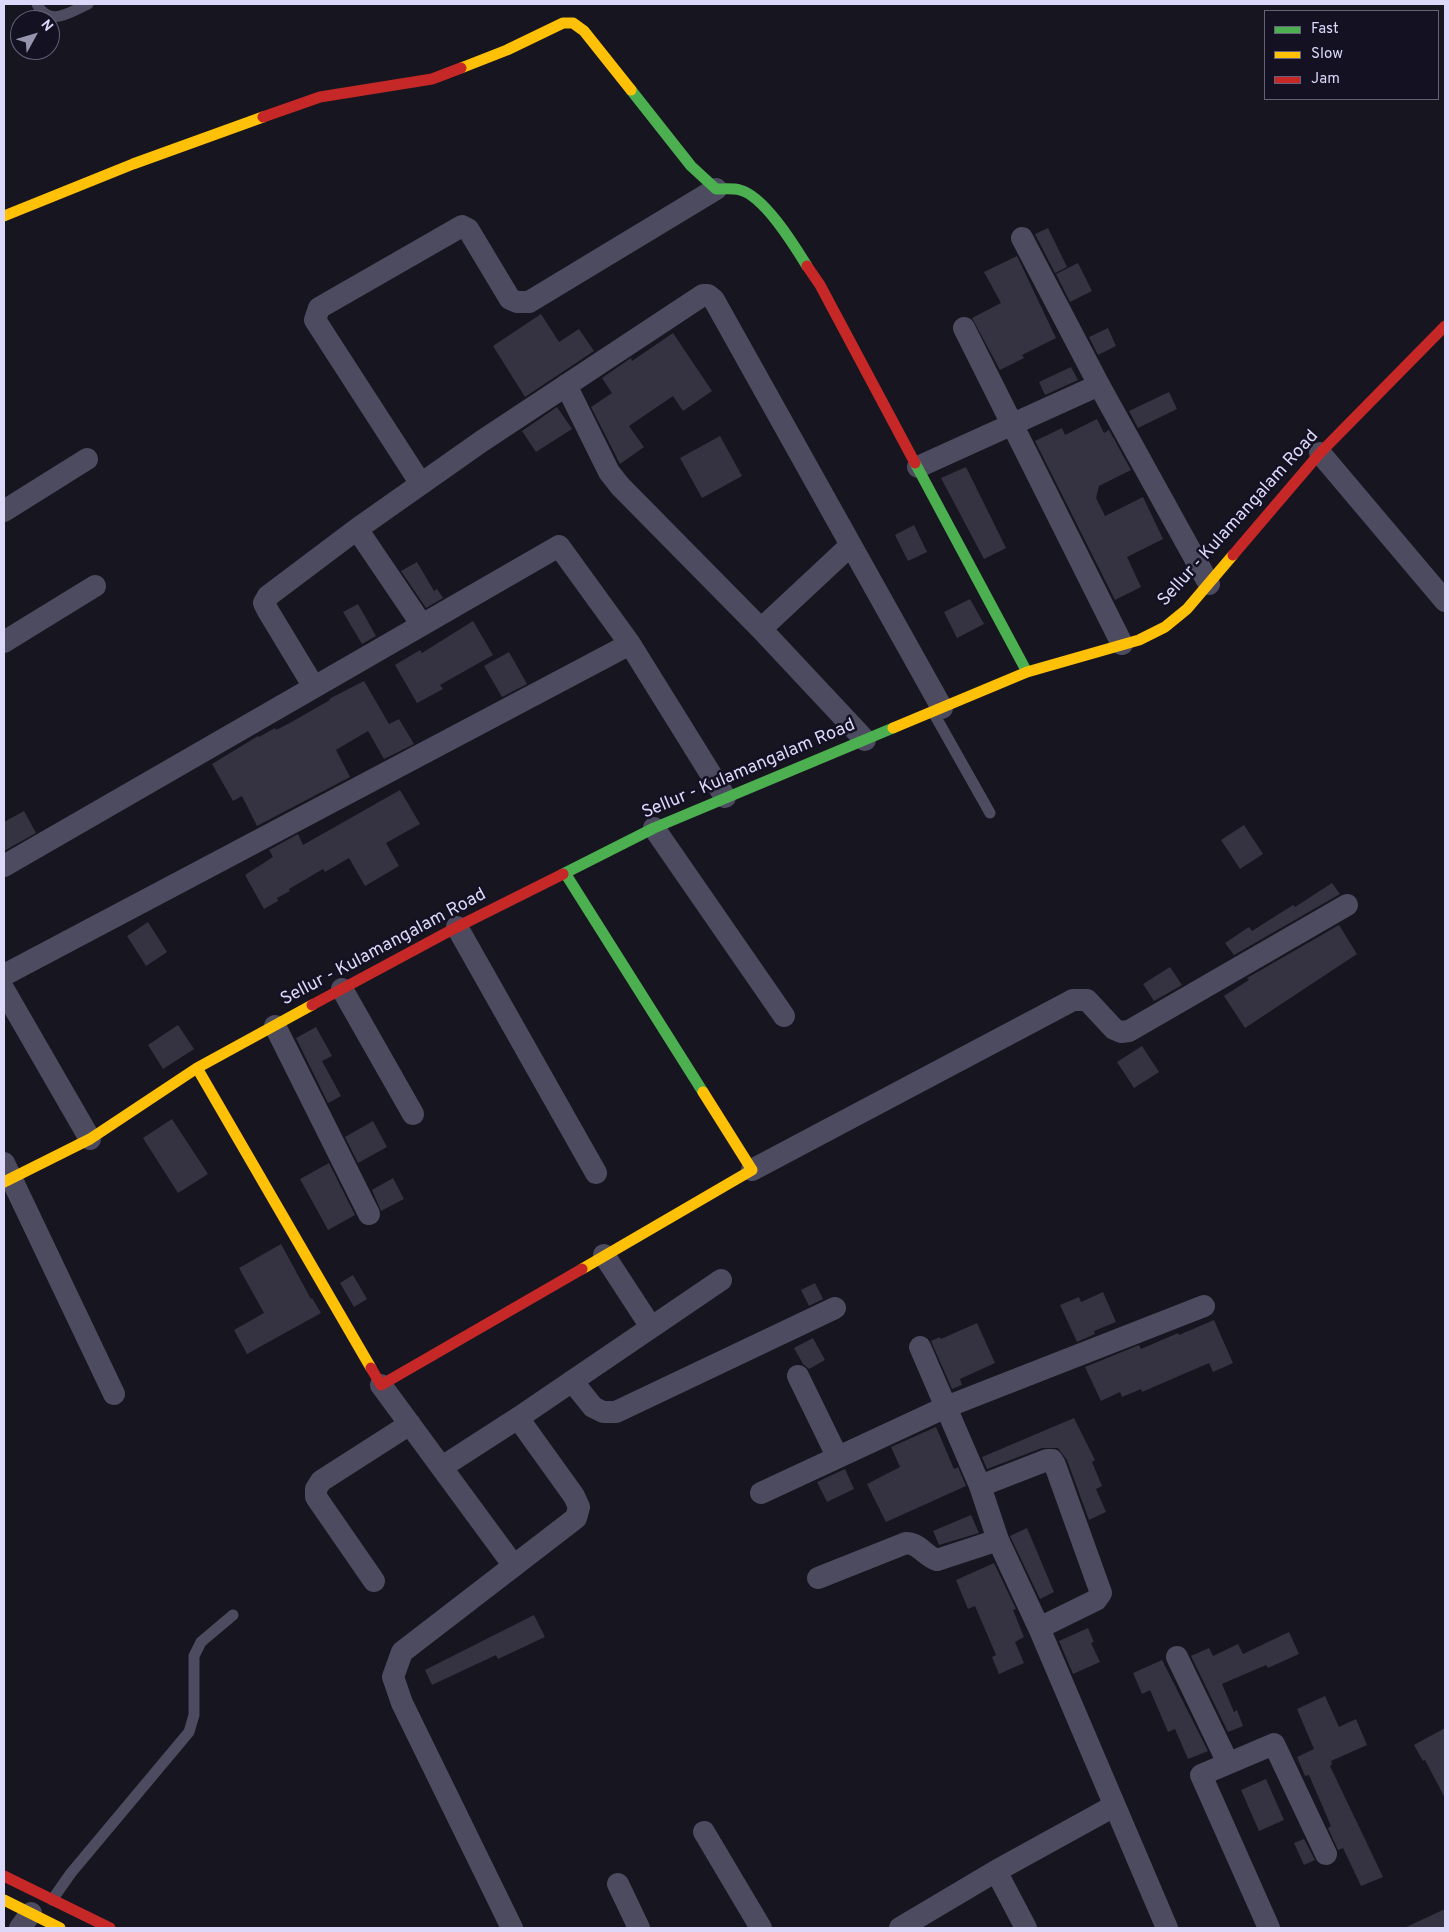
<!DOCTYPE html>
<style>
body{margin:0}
#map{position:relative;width:1449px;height:1932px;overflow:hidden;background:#17151f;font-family:Overpass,sans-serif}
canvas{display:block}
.frame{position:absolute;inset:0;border:5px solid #dbd8fa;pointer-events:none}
.legend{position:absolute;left:1264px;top:10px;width:175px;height:90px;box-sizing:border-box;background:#141123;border:1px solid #646179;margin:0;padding:6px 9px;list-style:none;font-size:15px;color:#dbd8fa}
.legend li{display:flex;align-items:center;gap:10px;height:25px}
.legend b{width:25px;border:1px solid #646179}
.north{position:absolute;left:10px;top:10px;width:50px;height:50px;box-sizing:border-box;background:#141123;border:1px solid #646179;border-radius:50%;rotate:51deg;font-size:14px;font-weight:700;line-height:20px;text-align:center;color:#dbd8fa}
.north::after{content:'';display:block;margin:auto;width:18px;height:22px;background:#9694ad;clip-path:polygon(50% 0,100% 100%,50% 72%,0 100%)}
</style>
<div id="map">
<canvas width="1449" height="1932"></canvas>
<div class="frame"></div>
<ul class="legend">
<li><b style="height:6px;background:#4caf50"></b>Fast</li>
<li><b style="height:6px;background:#ffc107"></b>Slow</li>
<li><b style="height:6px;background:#c62828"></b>Jam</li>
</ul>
<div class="north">N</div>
</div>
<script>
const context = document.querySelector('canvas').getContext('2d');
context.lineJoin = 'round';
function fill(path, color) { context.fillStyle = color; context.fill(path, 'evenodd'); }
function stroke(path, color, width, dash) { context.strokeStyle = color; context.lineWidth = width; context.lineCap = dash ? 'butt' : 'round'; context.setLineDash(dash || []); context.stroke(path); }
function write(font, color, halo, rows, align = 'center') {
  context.font = font + ' Overpass,sans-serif'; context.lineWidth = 5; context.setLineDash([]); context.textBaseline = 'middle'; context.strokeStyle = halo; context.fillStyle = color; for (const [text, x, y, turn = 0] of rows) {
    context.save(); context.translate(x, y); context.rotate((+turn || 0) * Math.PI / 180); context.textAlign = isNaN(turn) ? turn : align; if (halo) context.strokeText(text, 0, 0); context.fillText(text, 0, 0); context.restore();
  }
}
const building = new Path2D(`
 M1048,228L1067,267L1055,273L1035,234Z
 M1017,256L1056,338L1022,355L1024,358L1000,370L972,318L1001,303L984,272Z
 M1078,263L1092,291L1070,302L1056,274Z
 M541,314L559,342L579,329L594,351L525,397L493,346Z
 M1108,328L1116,346L1098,355L1089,337Z
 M673,333L712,391L683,411L673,396L629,426L644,447L620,464L591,407L612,393L602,378L631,358L632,361Z
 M1071,367L1078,380L1045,395L1039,382Z
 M1169,392L1177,409L1138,428L1129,411Z
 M557,407L572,429L536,452L522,431Z
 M1097,419L1104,433L1109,430L1131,470L1099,486L1096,498L1105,516L1143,497L1163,539L1127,557L1141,587L1115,600L1035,441L1062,428L1065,435Z
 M720,436L742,476L702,498L680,458Z
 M966,467L1006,548L984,559L941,478Z
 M914,525L927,552L908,561L895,535Z
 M417,562L434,591L437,589L443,598L426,608L401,571Z
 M970,599L984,624L957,638L944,612Z
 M358,604L376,636L362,644L343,612Z
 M473,621L493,655L440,685L443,689L417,703L395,665L420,650L422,653Z
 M509,652L527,684L502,697L484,666Z
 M364,681L389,724L399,719L414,744L384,759L368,731L336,750L350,777L257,826L242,796L233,801L212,764L258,736L259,737L275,728L276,730L288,724L330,700L329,699Z
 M400,790L420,824L386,843L399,866L365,886L349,858L325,872L323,869L289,889L290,891L277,898L278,901L264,909L245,875L273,857L269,850L298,834L303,845Z
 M24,811L36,833L4,851V822Z
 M1244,825L1263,854L1240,869L1221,840Z
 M1332,883L1340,894L1234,955L1225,943L1249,927L1252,931L1293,905L1295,907Z
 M148,922L167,952L146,966L127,936Z
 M1339,925L1357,954L1245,1028L1224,996L1249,980L1247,978Z
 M1170,967L1182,985L1154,1001L1143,984Z
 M178,1025L194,1049L163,1069L148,1045Z
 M316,1027L332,1056L322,1061L341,1096L328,1103L296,1038Z
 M1142,1046L1159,1072L1134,1088L1117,1062Z
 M172,1119L208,1174L178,1193L143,1138Z
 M373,1121L387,1147L358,1163L345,1137Z
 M329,1163L355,1215L328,1230L300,1179Z
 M393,1178L404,1199L381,1211L372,1190Z
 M281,1244L311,1299L312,1298L321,1313L247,1354L234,1330L264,1313L239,1268Z
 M353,1275L367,1299L354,1307L340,1283Z
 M815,1283L823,1299L809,1306L801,1290Z
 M1103,1292L1116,1322L1094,1331L1095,1334L1077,1342L1060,1305L1079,1297L1081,1302Z
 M1214,1320L1233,1363L1213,1372L1209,1363L1142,1392L1141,1389L1122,1397L1120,1392L1101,1401L1085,1367L1139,1345L1141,1349L1178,1333L1179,1335Z
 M977,1323L995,1363L960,1379L962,1385L952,1389L931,1341L940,1337L941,1339Z
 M813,1338L825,1360L809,1369L803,1364L794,1348Z
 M1074,1418L1095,1460L1092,1462L1102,1486L1096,1489L1106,1512L1089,1520L1067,1460L1058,1448H1042L987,1469L982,1457Z
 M936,1427L954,1469L958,1467L966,1486L886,1522L867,1484L900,1467L891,1447Z
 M845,1469L854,1489L827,1502L817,1482Z
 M971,1515L979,1533L939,1545L933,1531Z
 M1027,1528L1054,1592L1040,1599L1010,1536Z
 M994,1563L1016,1609L1013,1610L1024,1637L1015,1642L1024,1663L999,1674L992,1657L996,1655L975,1606L968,1609L956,1580Z
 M534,1615L545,1637L498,1659L496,1655L432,1685L425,1670Z
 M1088,1628L1094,1642L1091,1643L1100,1662L1073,1674L1059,1641Z
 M1289,1632L1299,1654L1268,1668L1266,1665L1222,1684L1234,1712L1237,1710L1243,1726L1228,1732L1191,1656L1209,1648L1213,1656L1238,1644L1243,1654Z
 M1162,1660L1208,1751L1188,1759L1175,1729L1168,1732L1150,1690L1142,1694L1133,1673Z
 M1325,1696L1339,1727L1356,1719L1367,1745L1331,1761L1332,1764L1330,1766L1383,1877L1361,1886L1343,1848L1338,1850L1328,1828L1331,1826L1309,1775L1305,1776L1297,1757L1314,1749L1297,1709Z
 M1445,1728V1798L1425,1760L1423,1761L1414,1745Z
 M1266,1779L1284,1820L1259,1831L1241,1790Z
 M1304,1839L1315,1860L1304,1865L1294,1843Z
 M1445,1909V1928H1404Z`);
const lane = new Path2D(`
 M37,4C49,28 70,12 88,4
 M933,712L990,813
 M52,1900L71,1873L189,1732L194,1715V1656L201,1642L233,1615`);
const street = new Path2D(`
 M1022,238L1099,385L1209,584
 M964,328L1122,644
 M566,385L609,472L620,486L761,629L865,740
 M1320,453L1445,601
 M918,467L1099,385
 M421,484L315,320L319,308L462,226L468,229L510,299L517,302H529L716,189
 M4,511L87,459
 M357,529L422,625
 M761,629L851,545
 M4,642L95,586
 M314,687L268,611L264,603L268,596L357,529L482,441L703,295H708L714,300L942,708
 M654,828L784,1016
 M4,866L559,546L630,644
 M457,927L596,1173
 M4,975L630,644L725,797
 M342,989L413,1114
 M4,990L90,1139
 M275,1026L369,1214
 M4,1163L114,1394
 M752,1170L1073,1000H1087L1114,1029L1121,1032L1129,1031L1347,905
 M604,1255L651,1327
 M920,1347L980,1486L998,1540L1039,1628L1167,1928
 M798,1376L837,1456
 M572,1381L593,1407L603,1412H616L835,1308
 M381,1385L514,1566
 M442,1467L518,1418L721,1280
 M980,1486L1047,1460H1052L1055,1465L1101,1593L1096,1600L1039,1628
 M761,1493L946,1407L1204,1306
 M818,1578L906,1543C919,1543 925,1556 937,1560L998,1540
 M374,1581L316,1497V1489L321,1481L410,1424
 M1177,1657L1228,1763
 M704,1832L761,1928
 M996,1871L1114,1806
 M618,1884L639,1928
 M20,1928L31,1913
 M512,1928L402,1703L393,1677L402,1652L576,1518L579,1507L574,1496L518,1418
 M900,1928L996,1871L1026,1928
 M1269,1928L1201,1775L1274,1744L1326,1854`);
const fast = new Path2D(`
 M631,90L691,166L716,189C723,189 733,188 740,190C764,196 794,245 807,266
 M915,463L1027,672
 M565,873L703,1092
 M563,874L654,828L893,728`);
const slow = new Path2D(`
 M461,68L507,50L563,23H573L584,31L631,90
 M4,216L133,164L263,117
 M893,728L1027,672L1139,640L1165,627L1187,609L1233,555
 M197,1068L371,1368
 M4,1182L90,1139L197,1068L312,1005
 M582,1269L752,1170L703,1092
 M4,1900L60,1928`);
const jam = new Path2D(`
 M263,117L320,97L432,79L461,68
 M807,266L820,285L915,463
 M1233,555L1320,453L1445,326
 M312,1005L457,927L563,874
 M371,1368L381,1385L582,1269
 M4,1876L110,1928`);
const streetNames = [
 ["Sellur - Kulamangalam Road",1239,519,-48],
 ["Sellur - Kulamangalam Road",749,770,-23],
 ["Sellur - Kulamangalam Road",384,948,-28]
];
fill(building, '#353341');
stroke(lane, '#4d4b5f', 11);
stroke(street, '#4d4b5f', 22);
stroke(fast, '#4caf50', 11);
stroke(slow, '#ffc107', 11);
stroke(jam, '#c62828', 11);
write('18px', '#dbd8fa', '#141123', streetNames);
</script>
